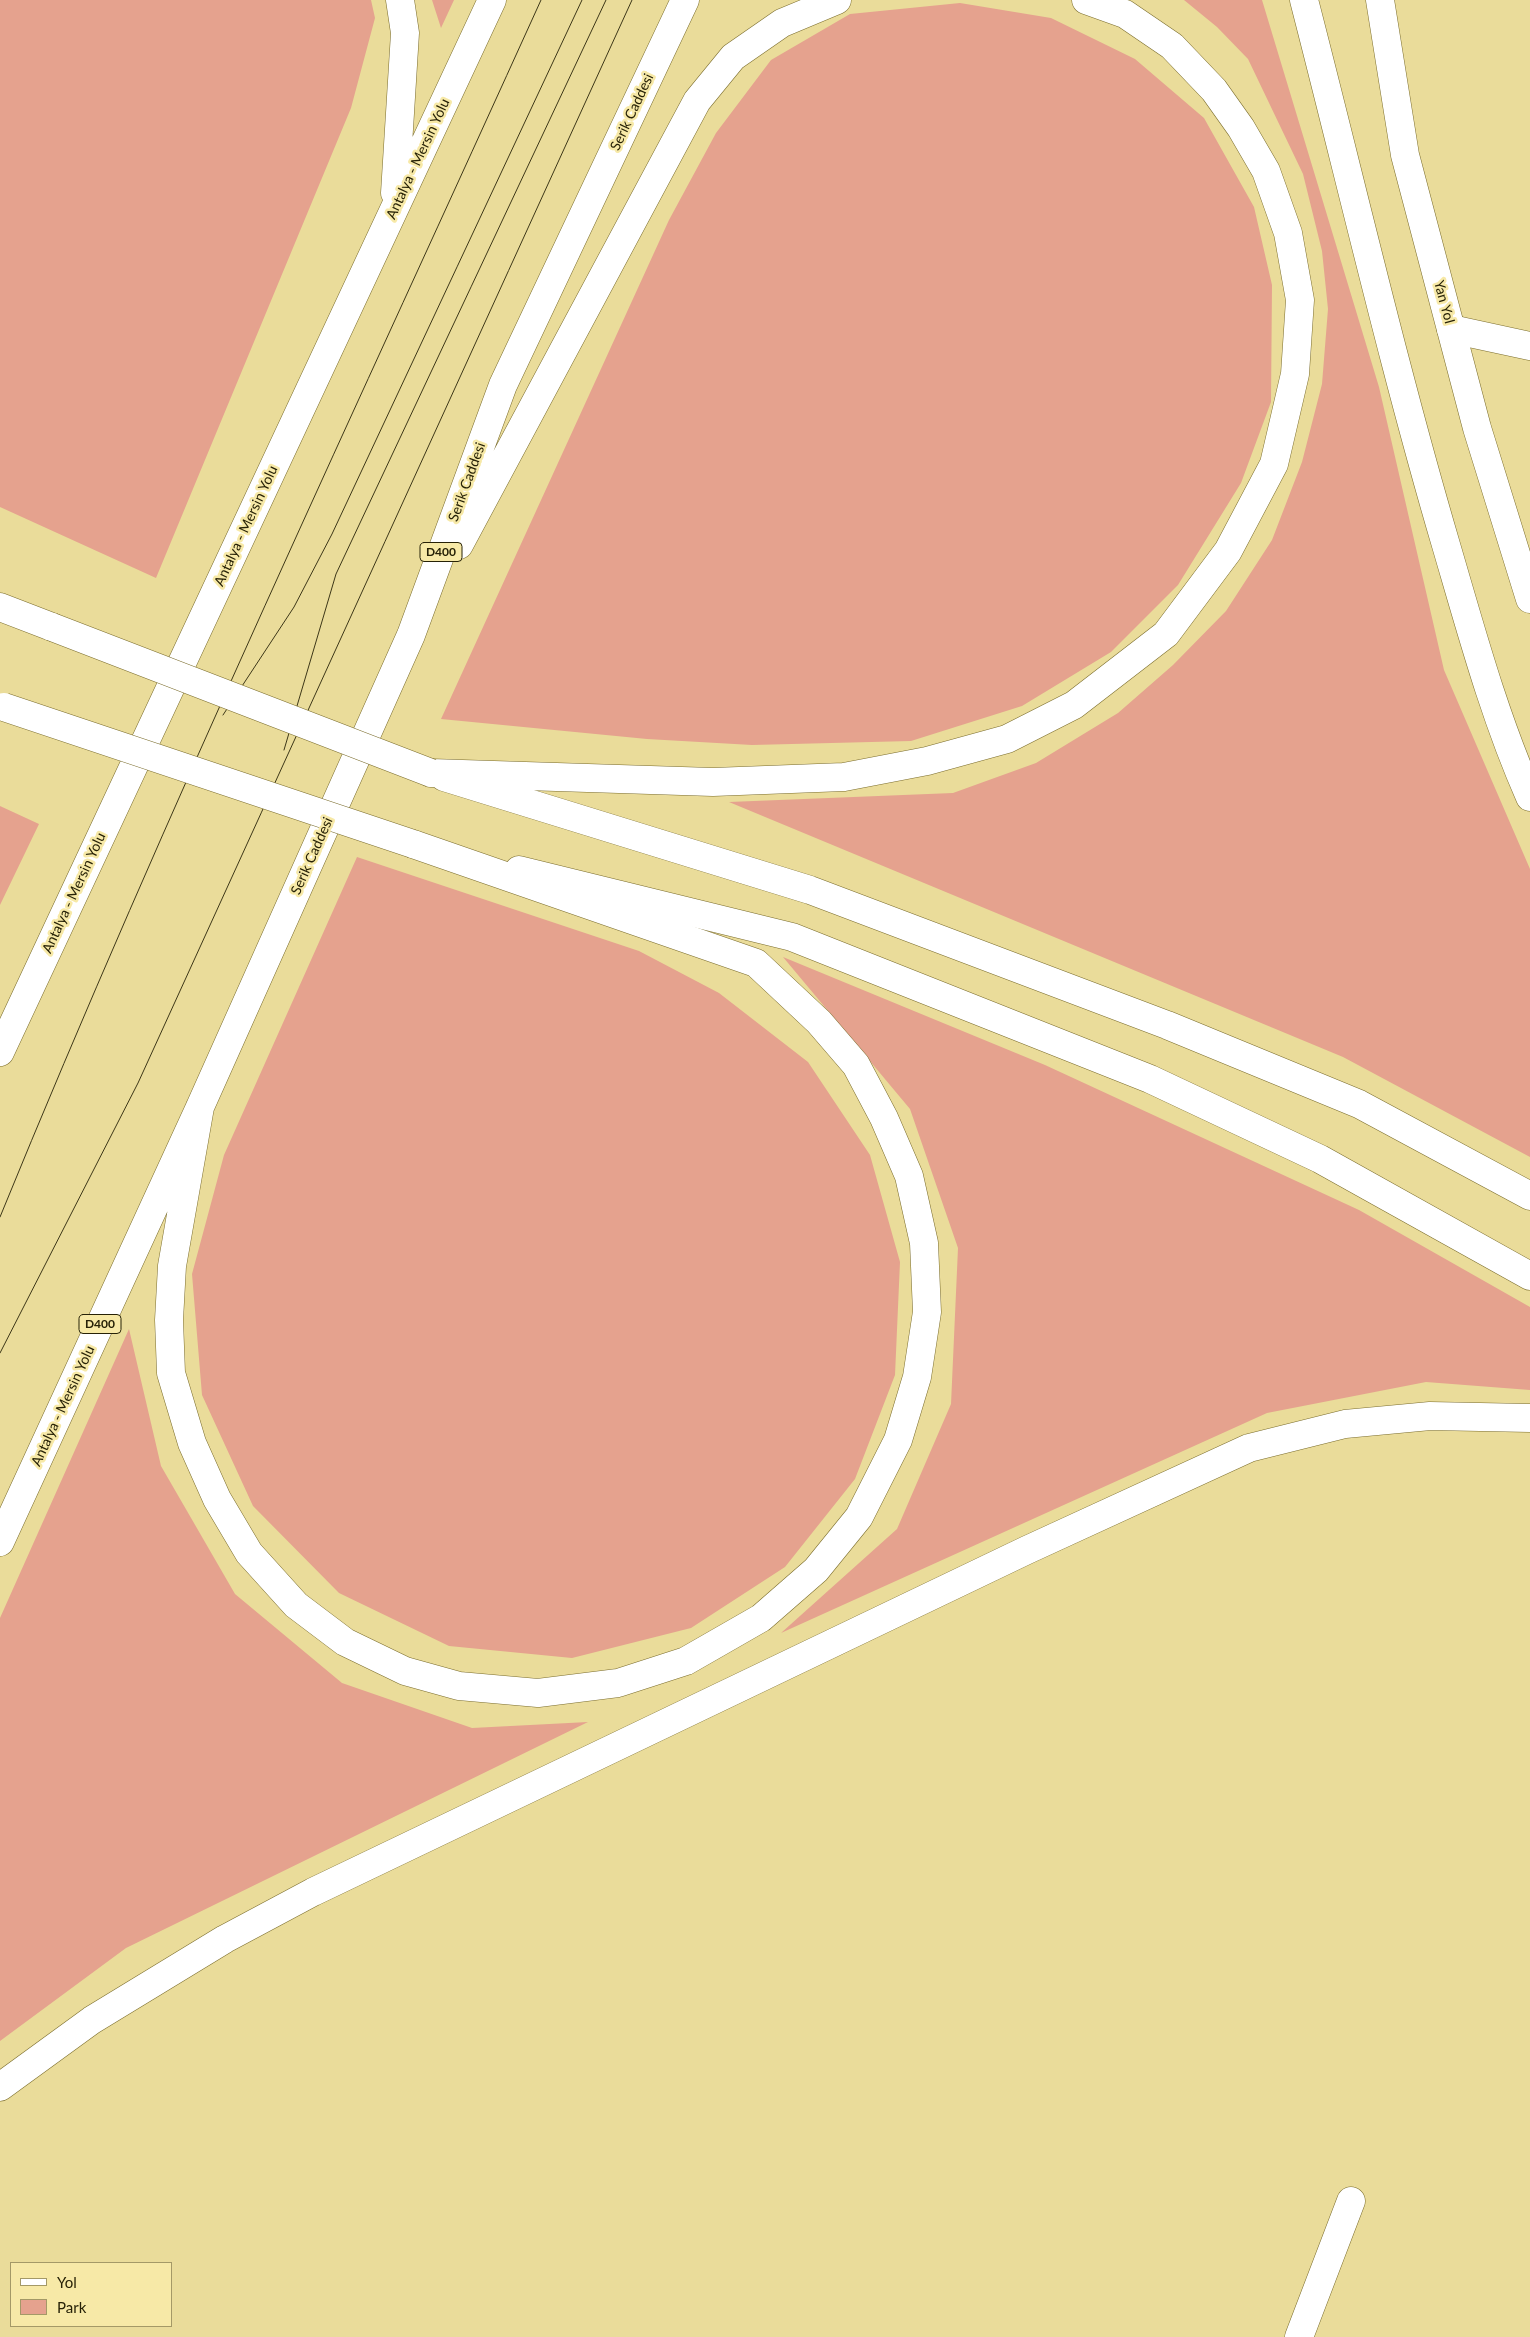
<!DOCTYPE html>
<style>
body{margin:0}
#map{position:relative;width:1530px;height:2337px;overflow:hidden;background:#eadc9a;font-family:Lato,sans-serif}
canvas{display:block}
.legend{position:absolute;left:10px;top:2262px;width:162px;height:65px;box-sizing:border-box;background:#f7e9a7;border:1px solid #a49967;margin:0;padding:6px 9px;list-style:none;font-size:15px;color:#272207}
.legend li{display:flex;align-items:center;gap:10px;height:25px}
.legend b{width:25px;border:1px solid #a49967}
</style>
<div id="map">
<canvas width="1530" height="2337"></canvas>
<ul class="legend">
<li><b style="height:6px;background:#fff"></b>Yol</li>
<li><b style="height:14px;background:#e5a28e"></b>Park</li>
</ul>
</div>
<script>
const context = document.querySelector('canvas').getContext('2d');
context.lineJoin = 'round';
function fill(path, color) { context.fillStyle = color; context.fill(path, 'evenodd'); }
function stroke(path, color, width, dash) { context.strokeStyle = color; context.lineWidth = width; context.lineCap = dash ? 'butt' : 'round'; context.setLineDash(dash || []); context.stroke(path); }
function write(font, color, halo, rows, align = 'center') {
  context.font = font + ' Lato,sans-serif'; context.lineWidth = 5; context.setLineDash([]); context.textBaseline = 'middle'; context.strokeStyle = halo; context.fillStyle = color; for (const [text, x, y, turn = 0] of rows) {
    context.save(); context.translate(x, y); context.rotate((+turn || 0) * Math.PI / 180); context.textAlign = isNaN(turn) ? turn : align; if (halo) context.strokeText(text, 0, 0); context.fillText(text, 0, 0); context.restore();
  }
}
const green = new Path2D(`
 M0,0H371L375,18L351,108L156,578L0,507Z
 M432,0H454L441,28Z
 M1184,0H1262L1379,387L1444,670L1530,869V1157L1343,1057L729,802L953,793L1036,763L1118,713L1173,665L1226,611L1272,540L1302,462L1322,384L1328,309L1322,251L1303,174L1248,59L1217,27Z
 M960,3L1051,18L1135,59L1204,118L1254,207L1272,285L1271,402L1241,483L1178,585L1111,652L1022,706L911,741L752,745L647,739L441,719L669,220L716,133L771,60L850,14Z
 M0,806L39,824L0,905Z
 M357,857L639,951L719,993L808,1062L870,1155L900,1262L895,1375L855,1479L785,1567L691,1628L572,1658L449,1646L339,1593L253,1506L202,1395L192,1274L224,1155Z
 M783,957L1045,1065L1359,1210L1530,1307V1390L1426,1382L1267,1413L781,1633L897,1529L951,1404L958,1248L910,1109Z
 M129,1329L161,1466L235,1594L342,1683L472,1728L588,1722L126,1948L0,2041V1618Z`);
const minor = new Path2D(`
 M1451,329L1530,346
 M1299,2337L1351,2201`);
const tertiary = new Path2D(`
 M1380,0L1405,155L1477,428L1530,599`);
const primary = new Path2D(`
 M0,607L52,627
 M444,777L810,890L1167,1025L1359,1104L1530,1196
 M519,870L792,937L1150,1079L1320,1159L1530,1276`);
const trunk = new Path2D(`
 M1304,0C1351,182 1393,365 1446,545C1471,630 1494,716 1530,797
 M395,193L405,33L400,0
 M459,545L697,101L733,57L782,23L837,0
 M431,773L713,782L844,777L927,761L1007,739L1074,705L1166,634L1228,551L1274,464L1295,374L1300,300L1288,233L1266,171L1241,128L1214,90L1172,46L1125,14L1086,0
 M0,1052L492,0
 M200,1107L172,1266L169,1320L171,1373L192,1443L217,1499L249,1553L296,1605L345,1642L405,1671L459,1686L538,1693L618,1683L686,1661L761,1618L816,1570L859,1517L898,1440L917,1377L927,1312L924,1243L909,1176L884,1118L856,1065L819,1022L756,963L413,844
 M0,1542L200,1107L411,635L503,385L685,0
 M0,2087L92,2020L225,1939L313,1892L1027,1550L1249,1448L1345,1424L1430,1416L1530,1418`);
const tram = new Path2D(`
 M223,715L294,607L332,534L582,0
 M284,750L336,574L606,0
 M0,1217C168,806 358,404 541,0
 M0,1353L138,1083L632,0`);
const primaryBridge = new Path2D(`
 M52,627L431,773
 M4,707L413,844`);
const shields = [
 [441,552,42],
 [100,1324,42]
];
const shieldNames = [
 ["D400",441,552],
 ["D400",100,1324]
];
const streetNames = [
 ["Serik Caddesi",632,112,-65],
 ["Antalya - Mersin Yolu",418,159,-65],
 ["Yan Yol",1444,302,75],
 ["Serik Caddesi",467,482,-70],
 ["Antalya - Mersin Yolu",246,526,-65],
 ["Serik Caddesi",312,856,-66],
 ["Antalya - Mersin Yolu",74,893,-65],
 ["Antalya - Mersin Yolu",63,1406,-65]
];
fill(green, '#e5a28e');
stroke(minor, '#7b6d2d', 29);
stroke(tertiary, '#7b6d2d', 29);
stroke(primary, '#7b6d2d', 29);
stroke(trunk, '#7b6d2d', 29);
stroke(minor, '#fff', 28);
stroke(tertiary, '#fff', 28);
stroke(primary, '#fff', 28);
stroke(trunk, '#fff', 28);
stroke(tram, '#3d3718', 1);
stroke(primaryBridge, '#7b6d2d', 29, []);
stroke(primaryBridge, '#fff', 28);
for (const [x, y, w] of shields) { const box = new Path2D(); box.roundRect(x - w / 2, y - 9.5, w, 19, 4); context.fillStyle = '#f7e9a7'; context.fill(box); stroke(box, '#272207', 1); }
write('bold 12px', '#272207', null, shieldNames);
write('14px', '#272207', '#f7e9a7', streetNames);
</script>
